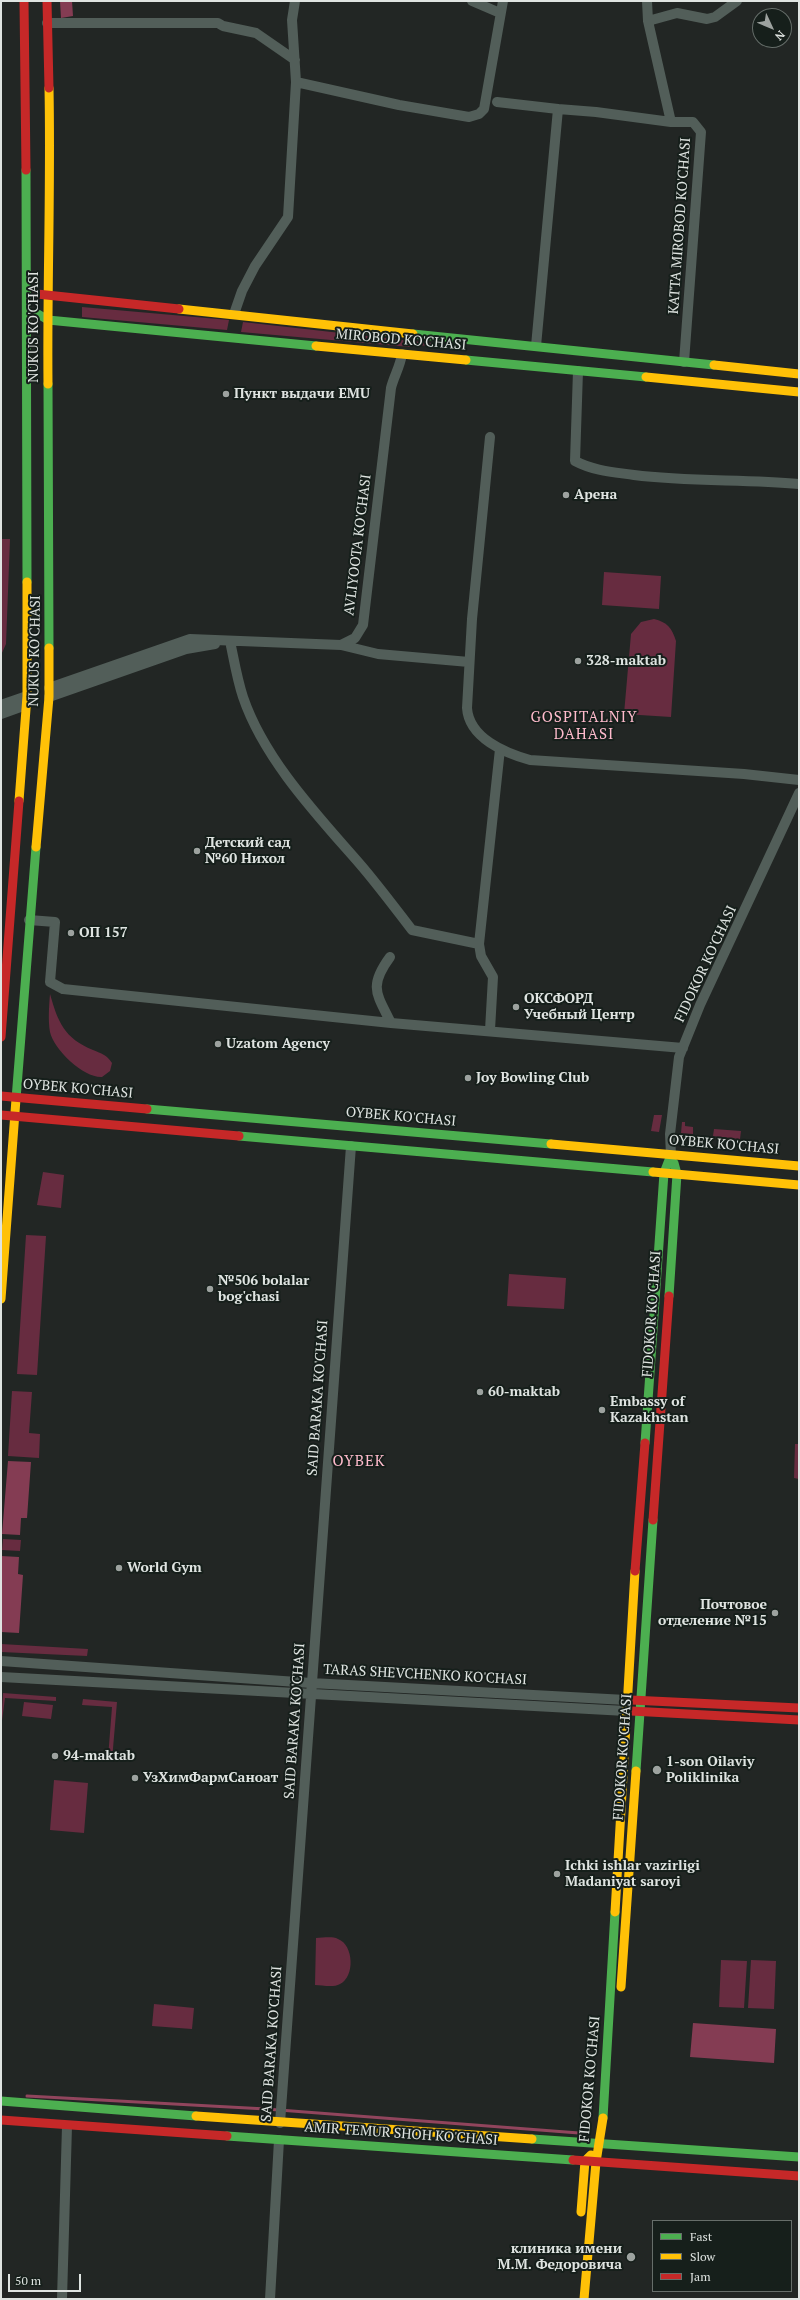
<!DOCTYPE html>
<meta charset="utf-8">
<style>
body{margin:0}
#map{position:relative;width:800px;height:2300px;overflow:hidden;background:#222624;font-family:"PT Serif",serif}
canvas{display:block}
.frame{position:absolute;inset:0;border:2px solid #dfe4e1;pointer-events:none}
.legend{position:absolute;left:652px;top:2220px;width:140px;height:72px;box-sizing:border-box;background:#161f1b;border:1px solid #666e6a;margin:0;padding:5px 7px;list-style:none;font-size:12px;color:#dfe4e1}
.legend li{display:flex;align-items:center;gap:8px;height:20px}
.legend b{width:20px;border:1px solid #666e6a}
.north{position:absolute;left:752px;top:8px;width:40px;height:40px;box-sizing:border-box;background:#161f1b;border:1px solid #666e6a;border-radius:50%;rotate:134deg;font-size:11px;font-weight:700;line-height:16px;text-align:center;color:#dfe4e1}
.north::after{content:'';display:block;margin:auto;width:14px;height:18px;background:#9da29f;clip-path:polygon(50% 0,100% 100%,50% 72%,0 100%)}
.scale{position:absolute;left:8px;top:2274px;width:73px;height:18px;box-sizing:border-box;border:2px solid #dfe4e1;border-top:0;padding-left:5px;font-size:12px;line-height:14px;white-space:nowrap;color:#dfe4e1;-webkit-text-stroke:3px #161f1b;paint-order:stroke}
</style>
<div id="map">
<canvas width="800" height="2300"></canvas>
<div class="frame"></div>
<ul class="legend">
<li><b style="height:5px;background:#4caf50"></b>Fast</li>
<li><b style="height:5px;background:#ffc107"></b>Slow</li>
<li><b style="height:5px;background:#c62828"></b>Jam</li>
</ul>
<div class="north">N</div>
<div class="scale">50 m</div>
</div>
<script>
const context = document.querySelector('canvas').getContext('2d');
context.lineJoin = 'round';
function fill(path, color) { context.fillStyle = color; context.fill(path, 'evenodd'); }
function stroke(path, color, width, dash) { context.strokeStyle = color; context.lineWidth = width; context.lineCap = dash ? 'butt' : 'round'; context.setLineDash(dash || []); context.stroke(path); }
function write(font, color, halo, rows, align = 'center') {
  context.font = font + ' "PT Serif",serif'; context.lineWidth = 4; context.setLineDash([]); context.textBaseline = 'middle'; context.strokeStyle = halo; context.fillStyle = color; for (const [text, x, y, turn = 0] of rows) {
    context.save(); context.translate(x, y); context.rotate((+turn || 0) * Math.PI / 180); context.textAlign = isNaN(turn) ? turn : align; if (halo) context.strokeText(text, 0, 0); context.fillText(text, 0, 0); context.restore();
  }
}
const green = new Path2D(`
 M82,307L229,320L227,330L82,317Z
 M243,322L438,344L410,347L241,332Z
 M1,539H10L6,644L1,655Z
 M604,572L661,576L659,609L602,605Z
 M654,619C667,622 672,628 676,641L671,717L624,714L631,634L641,622Z
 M50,994C58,1022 64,1038 93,1050C102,1054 106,1054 112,1063L110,1071L102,1077C84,1078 54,1050 50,1032C48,1020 49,1007 50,994Z
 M654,1115H662L659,1132L651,1131Z
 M682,1122H685V1126L693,1127V1134L681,1133Z
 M714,1129L741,1131L740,1139L713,1136Z
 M43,1172L64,1175L61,1208L37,1205Z
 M26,1235L46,1236L37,1375L17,1374Z
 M509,1274L566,1278L564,1309L507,1306Z
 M12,1391L32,1392L29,1433L40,1434L39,1458L8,1456Z
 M795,1444H799V1479L794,1478Z
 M3,1539L21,1540L20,1551L2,1550Z
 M1,1644L88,1649L87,1656L1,1652Z
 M3,1693L56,1697V1701L5,1698L1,1728Z
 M83,1699L117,1702L112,1760L108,1758L112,1707L82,1705Z
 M24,1702L53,1705L51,1719L22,1716Z
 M54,1780L88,1783L84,1833L50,1830Z
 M316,1938C323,1938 332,1936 338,1939C354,1945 355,1977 340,1984C333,1988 322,1985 315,1985Z
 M721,1960L747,1961L744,2008L719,2007Z
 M751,1960L776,1961L774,2009L748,2008Z
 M154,2004L194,2008L192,2029L152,2026Z`);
const forest = new Path2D(`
 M60,1H72L73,16L61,18Z
 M8,1461L31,1462L27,1518H21L20,1535L2,1534Z
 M1,1556L19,1557L18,1574L23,1575L19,1633L1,1632Z
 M693,2023L776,2029L774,2063L690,2057Z`);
const stream = new Path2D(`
 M27,2096L266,2109L579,2133`);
const street = new Path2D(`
 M472,1L500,13
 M647,1L648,21L671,122H693L701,132L684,362
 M648,21L677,13L707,19L715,17L737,1
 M47,23H218L223,26L256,33L295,60
 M296,82L399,105L469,117L479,114L484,109L503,1
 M497,102L558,109L536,346
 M558,109L596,112L671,122
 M234,314L242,291L255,266L288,217L296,82L292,20L295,1
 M578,371L575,461C594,471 613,472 634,475C689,482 744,479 799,484
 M490,437L472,619L467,708C469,738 505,753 530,760L744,774L799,780
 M230,641C234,660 237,679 243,697C264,759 317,815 359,863C378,885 395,908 412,930L479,944
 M341,645L378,654L469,662
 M49,688L190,639L341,645L355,638L363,625L391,388C394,376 400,367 402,354
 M49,697L186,649L215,644
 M1,705L27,696
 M1,714L26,705
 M29,920L55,922L50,982L63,989L391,1023L683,1048
 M390,957C368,987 377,994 391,1023
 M490,1030L493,977L481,956L479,944L500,749
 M671,1155L670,1134L679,1057L700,1005L799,793
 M1,1661L311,1683L626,1700
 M1,1677L626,1711
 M280,2123L351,1146
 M62,2299L67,2126
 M270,2299L279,2140`);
const fast = new Path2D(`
 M26,170L27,582
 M38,314L48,320L316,346
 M413,334L714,365
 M466,360L646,377
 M48,384L49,648
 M16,1099L36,847
 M147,1109L551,1144
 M239,1136L653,1172
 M669,1296L677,1174L674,1163
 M645,1443L664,1173L671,1155
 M636,1771L653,1520
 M1,2101L196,2116
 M603,2118L615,1912
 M227,2136L573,2160
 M532,2139L799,2157`);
const slow = new Path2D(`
 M179,309L413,334
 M316,346L466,360
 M714,365L799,374
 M646,377L799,392
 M48,384C47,285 51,187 49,88
 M19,801L27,696V582
 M36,847L49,697V648
 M551,1144L799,1166
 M653,1172L799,1185
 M1,1299L16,1099
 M615,1912L635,1571
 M621,1987L636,1771
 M196,2116L532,2139
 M581,2212L585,2161L591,2155
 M584,2299L596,2162L603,2118`);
const jam = new Path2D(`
 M24,1L26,170
 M47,1L49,88
 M37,294L179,309
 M1,1037L19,801
 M1,1096L147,1109
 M1,1115L239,1136
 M653,1520L669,1296
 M635,1571L645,1443
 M631,1700L799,1708
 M631,1711L799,1720
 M1,2120L227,2136
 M573,2160L799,2176`);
const markers = [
 [226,394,4,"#9da29f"],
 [566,495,4,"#9da29f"],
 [578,661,4,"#9da29f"],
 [197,851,4,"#9da29f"],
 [71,933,4,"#9da29f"],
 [516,1007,4,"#9da29f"],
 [218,1044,4,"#9da29f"],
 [468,1078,4,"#9da29f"],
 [210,1289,4,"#9da29f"],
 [480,1392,4,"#9da29f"],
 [602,1410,4,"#9da29f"],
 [119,1568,4,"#9da29f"],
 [775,1613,4,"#9da29f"],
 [55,1756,4,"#9da29f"],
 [657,1770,5,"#9da29f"],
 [135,1778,4,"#9da29f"],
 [557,1874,4,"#9da29f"],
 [631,2257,5,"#9da29f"]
];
const streetNames = [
 ["KATTA MIROBOD KO'CHASI",680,226,-86],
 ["NUKUS KO'CHASI",34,327,-90],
 ["MIROBOD KO'CHASI",401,340,5],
 ["AVLIYOOTA KO'CHASI",358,545,-83],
 ["NUKUS KO'CHASI",35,651,-89],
 ["FIDOKOR KO'CHASI",706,964,-65],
 ["OYBEK KO'CHASI",78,1089,5],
 ["OYBEK KO'CHASI",401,1117,5],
 ["OYBEK KO'CHASI",724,1145,5],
 ["FIDOKOR KO'CHASI",652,1314,-86],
 ["SAID BARAKA KO'CHASI",318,1398,-86],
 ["TARAS SHEVCHENKO KO'CHASI",425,1675,3],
 ["SAID BARAKA KO'CHASI",295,1721,-86],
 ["FIDOKOR KO'CHASI",623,1757,-86],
 ["SAID BARAKA KO'CHASI",272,2044,-86],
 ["FIDOKOR KO'CHASI",590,2079,-85],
 ["AMIR TEMUR SHOH KO'CHASI",401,2134,4]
];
const poiNames = [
 ["Пункт выдачи EMU",234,394],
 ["Арена",574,495],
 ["328-maktab",586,661],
 ["Детский сад",205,843],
 ["№60 Нихол",205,859],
 ["ОП 157",79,933],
 ["ОКСФОРД",524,999],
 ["Учебный Центр",524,1015],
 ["Uzatom Agency",226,1044],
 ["Joy Bowling Club",476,1078],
 ["№506 bolalar",218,1281],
 ["bog'chasi",218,1297],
 ["60-maktab",488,1392],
 ["Embassy of",610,1402],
 ["Kazakhstan",610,1418],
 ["World Gym",127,1568],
 ["Почтовое",767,1605,"right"],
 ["отделение №15",767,1621,"right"],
 ["94-maktab",63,1756],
 ["1-son Oilaviy",666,1762],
 ["Poliklinika",666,1778],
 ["УзХимФармСаноат",143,1778],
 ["Ichki ishlar vazirligi",565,1866],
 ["Madaniyat saroyi",565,1882],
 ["клиника имени",622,2249,"right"],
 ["М.М. Федоровича",622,2265,"right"]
];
const neighbourhoodNames = [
 ["GOSPITALNIY",584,718],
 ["DAHASI",584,735],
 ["OYBEK",359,1462]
];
fill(green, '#672c40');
fill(forest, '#843c53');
stroke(stream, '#91455d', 3);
stroke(street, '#525e59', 10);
stroke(fast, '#4caf50', 9);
stroke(slow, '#ffc107', 9);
stroke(jam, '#c62828', 9);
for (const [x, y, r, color] of markers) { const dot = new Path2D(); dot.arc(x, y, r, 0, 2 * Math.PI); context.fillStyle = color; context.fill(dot); stroke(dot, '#161f1b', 1.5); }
write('14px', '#dfe4e1', '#161f1b', streetNames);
write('bold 14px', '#dfe4e1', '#161f1b', poiNames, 'left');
context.letterSpacing = '1px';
write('15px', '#febbcc', '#161f1b', neighbourhoodNames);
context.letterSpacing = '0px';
</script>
